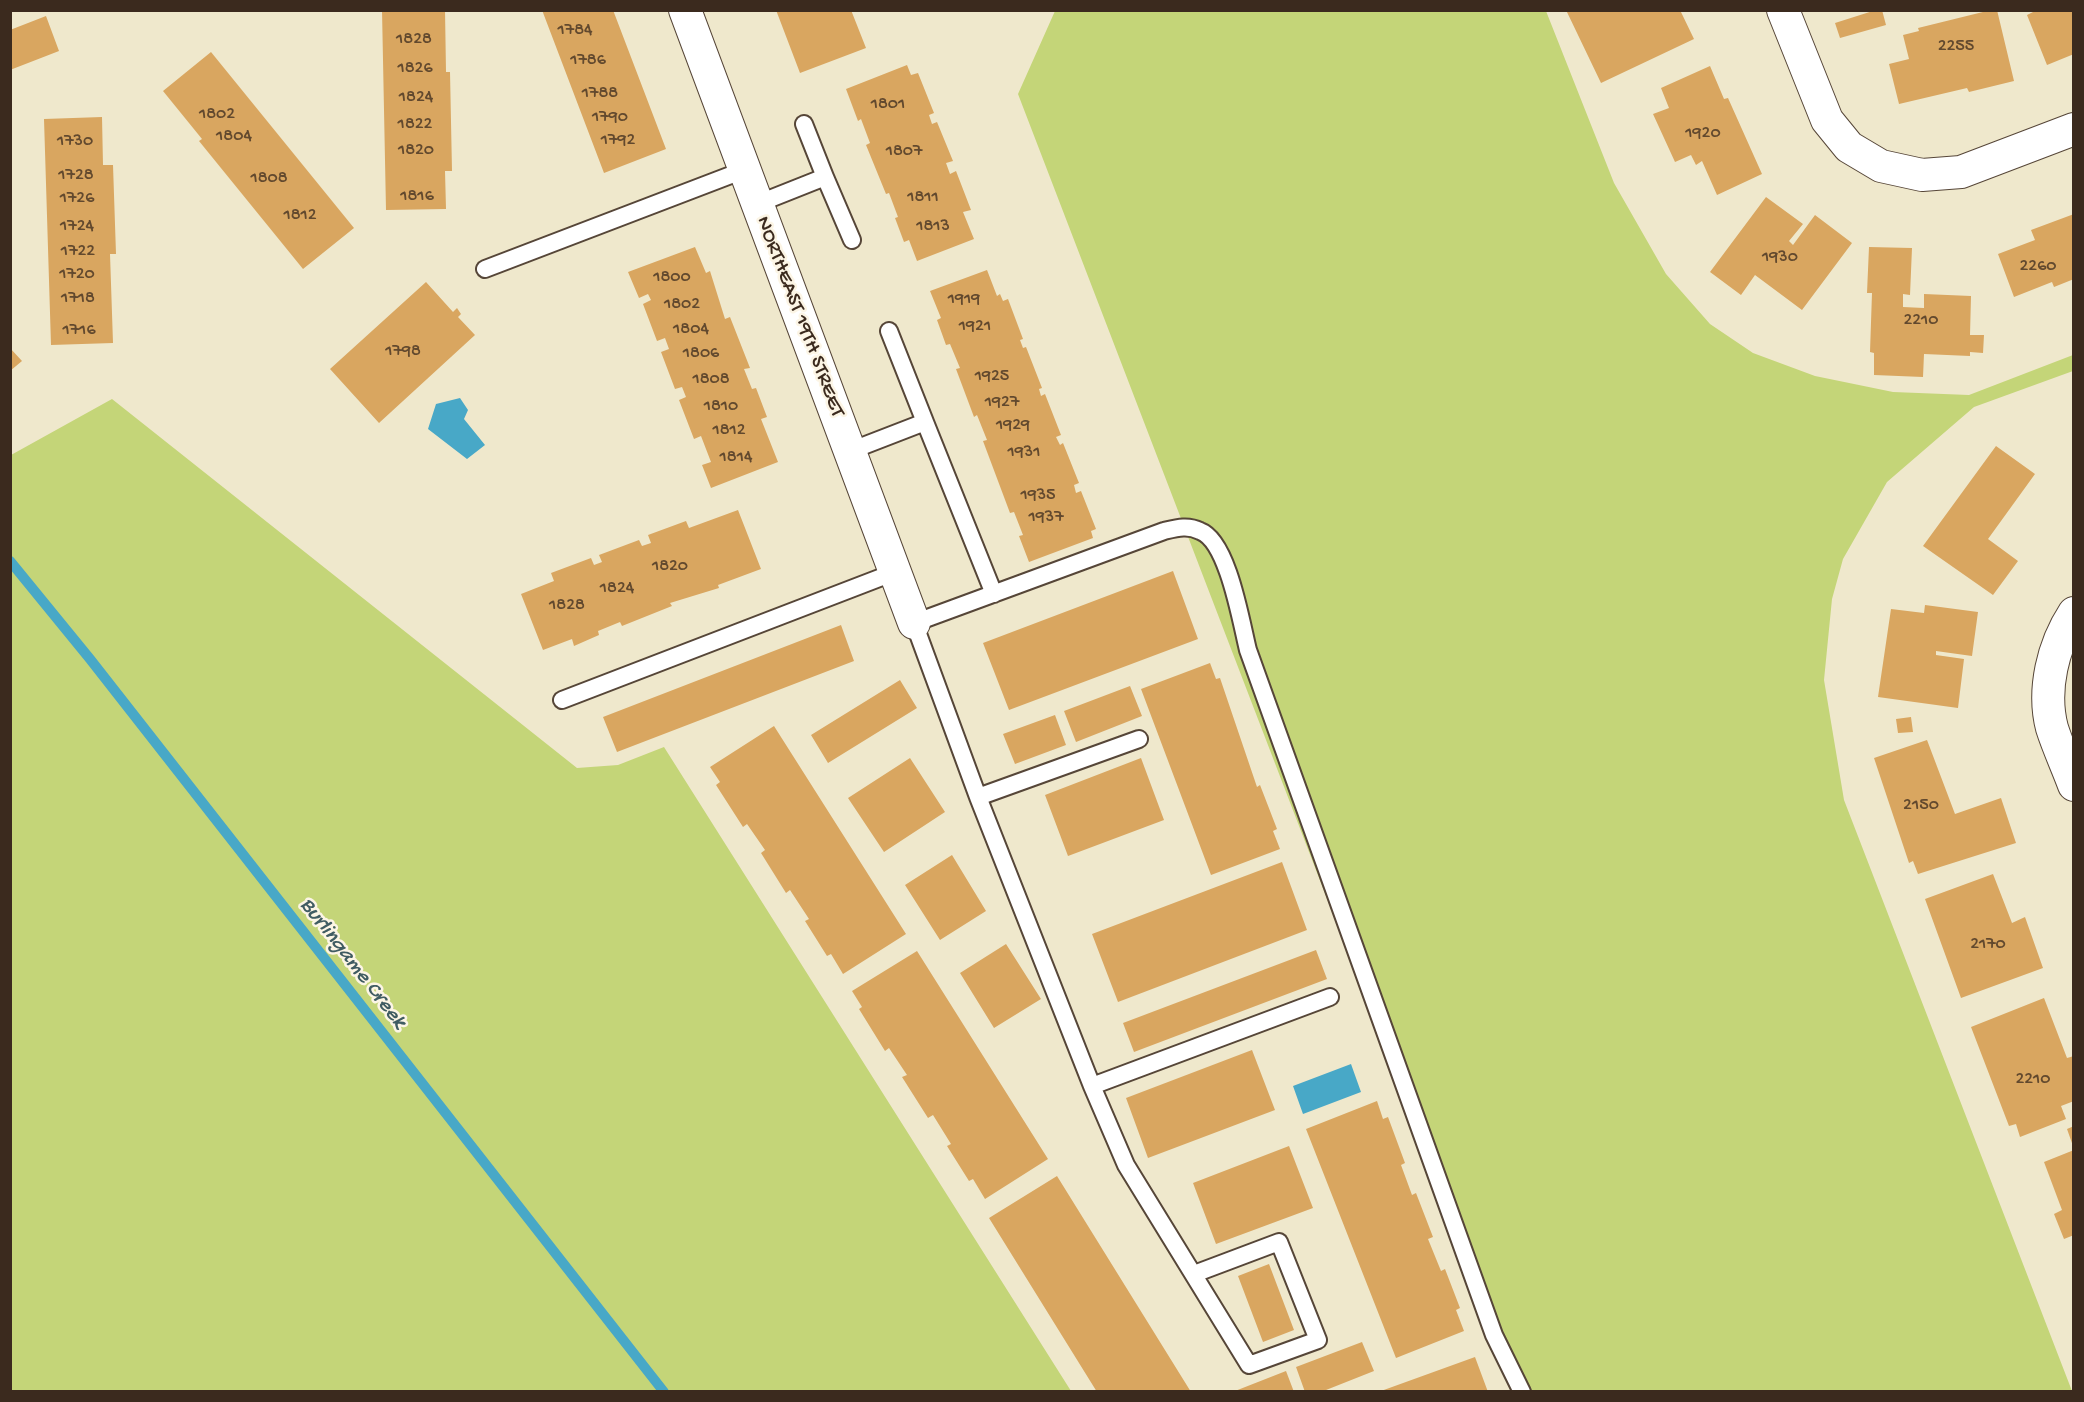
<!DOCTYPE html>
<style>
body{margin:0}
#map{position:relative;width:2084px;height:1402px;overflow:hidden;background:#efe8cc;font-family:"Gochi Hand",sans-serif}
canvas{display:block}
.frame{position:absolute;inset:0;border:12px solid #3b2a1e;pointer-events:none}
</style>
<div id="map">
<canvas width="2084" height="1402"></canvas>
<div class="frame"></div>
</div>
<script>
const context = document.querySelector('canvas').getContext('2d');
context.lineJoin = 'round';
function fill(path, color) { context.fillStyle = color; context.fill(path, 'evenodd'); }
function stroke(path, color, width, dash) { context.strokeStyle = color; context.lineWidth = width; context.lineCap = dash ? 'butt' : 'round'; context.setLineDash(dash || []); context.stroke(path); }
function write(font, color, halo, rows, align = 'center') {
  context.font = font + ' "Gochi Hand",sans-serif'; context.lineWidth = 5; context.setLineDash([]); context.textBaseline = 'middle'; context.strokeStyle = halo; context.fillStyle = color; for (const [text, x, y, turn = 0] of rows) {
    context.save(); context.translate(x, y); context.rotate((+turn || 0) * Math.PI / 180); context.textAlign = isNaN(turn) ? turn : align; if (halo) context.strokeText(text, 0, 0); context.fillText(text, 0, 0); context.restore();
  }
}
const green = new Path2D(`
 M1055,11H1546L1614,183L1666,274L1710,324L1753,353L1815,376L1893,392L1969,395L2073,355V371L1974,407L1887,482L1843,559L1832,599L1824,680L1844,800L2072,1391H1516L1018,94Z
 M112,399L577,768L618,765L664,747L1071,1391H11V455Z`);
const water = new Path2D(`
 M460,398L468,410L464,419L485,445L467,459L428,429L436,404Z
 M1351,1064L1361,1092L1303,1114L1293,1086Z`);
const stream = new Path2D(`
 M10,561L90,659L664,1392`);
const building = new Path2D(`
 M382,10H445L446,72H450L452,171H445L446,209L386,210Z
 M542,10H613L666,149L604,173Z
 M776,10H851L866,48L800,73Z
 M1566,10H1680L1694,39L1601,83Z
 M1876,10H1882L1886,25L1840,38L1835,23Z
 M1991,10H1997L2014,81L1969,92L1967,88L1899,104L1889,64L1909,59L1903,35L1919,31L1918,28Z
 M2037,10H2074V54L2047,65L2027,15Z
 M46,16L59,51L10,70V30Z
 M211,52L354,228L303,269L199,141L202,139L163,91Z
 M907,65L911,75L918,73L934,113L929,115L932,124L937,122L953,161L946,163L950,174L956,171L971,210L963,212L974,239L917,261L909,240L904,242L895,218L898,217L889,193L886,194L866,145L870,143L861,119L858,121L846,89Z
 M1710,66L1724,99L1728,98L1762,174L1717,195L1702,161L1696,165L1691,155L1675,162L1653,114L1669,108L1661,88Z
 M102,117L103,165H113L116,254H110L113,343L51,345L44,119Z
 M1766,197L1803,224L1789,241L1793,245L1815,215L1852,243L1802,310L1755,275L1741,295L1710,272Z
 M2074,214V279L2054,287L2052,282L2014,297L1998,254L2035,240L2031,230Z
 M695,247L706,273L710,271L725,319L730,317L750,368L744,369L752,389L756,388L767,417L761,419L778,462L711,488L702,465L711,462L701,436L694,439L679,400L686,397L682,387L675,389L661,352L669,349L665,338L657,341L643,304L651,300L648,294L639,298L628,272Z
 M1869,247L1912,248L1910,295L1903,294V307L1924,308V294L1971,296L1970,335H1984L1983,353L1970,352V356L1924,354L1923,377L1874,375V353L1870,352L1872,293H1867Z
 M987,270L997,296L1000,294L1003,301L1008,299L1023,339L1020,340L1023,348L1026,347L1042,388L1039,389L1041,396L1045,394L1061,435L1056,437L1060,445L1063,443L1079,483L1074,485L1076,493L1081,491L1096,529L1091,531L1093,538L1029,562L1019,536L1023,535L1014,512L1010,513L983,441L987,440L977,415L974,417L956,369L960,368L950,344L946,345L937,320L941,318L930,291Z
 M426,282L453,312L457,308L461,314L458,317L475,335L379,423L330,369Z
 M10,348L22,361L10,371Z
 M1996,446L2035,474L1988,539L2018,561L1993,595L1923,546Z
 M738,510L761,569L718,585L719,588L670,603L672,606L622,626L620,622L598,631L599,635L574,646L572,639L543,650L521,594L554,581L551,573L591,558L594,565L602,562L599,555L639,540L642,546L651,543L648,535L686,521L689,528Z
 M1173,571L1198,639L1009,710L983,643Z
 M1925,605L1978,612L1972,656L1936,651V655L1964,659L1958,708L1878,697L1891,609L1924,613Z
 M841,625L854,661L617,752L603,717Z
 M1210,663L1216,679L1220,678L1257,787L1260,785L1277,829L1273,831L1280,849L1211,875L1141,689Z
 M900,680L917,708L828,763L811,735Z
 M1130,686L1142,716L1076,742L1064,711Z
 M1055,715L1066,745L1015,764L1003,734Z
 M1911,717L1913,732L1898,733L1896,719Z
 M774,726L906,934L843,974L831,954L827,956L805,921L809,919L790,890L786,893L761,853L765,850L747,824L743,827L716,785L720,782L710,767Z
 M1927,740L1955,814L2001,798L2016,843L1918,874L1913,861L1909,863L1874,758Z
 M910,758L945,812L884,852L848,798Z
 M1141,758L1164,820L1068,856L1045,795Z
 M952,855L986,911L940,940L905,885Z
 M1282,862L1307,930L1118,1002L1092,934Z
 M1993,874L2012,923L2025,917L2043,968L1961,998L1925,899Z
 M1006,944L1041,999L994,1028L960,973Z
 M1316,950L1327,979L1134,1052L1123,1023Z
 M917,951L1048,1159L985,1199L973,1179L969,1181L947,1146L951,1144L933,1115L928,1118L902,1077L907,1075L889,1048L885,1051L859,1009L862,1007L852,991Z
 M2044,998L2067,1058L2074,1056V1101L2061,1106L2066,1119L2020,1137L2016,1124L2009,1126L1971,1027Z
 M1252,1050L1275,1110L1148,1158L1126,1098Z
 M1377,1101L1383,1119L1388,1117L1405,1163L1401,1165L1412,1195L1416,1193L1433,1237L1428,1239L1441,1271L1445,1269L1460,1308L1456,1310L1464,1331L1396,1358L1306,1129Z
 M2074,1126V1146H2073L2067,1129Z
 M1289,1146L1313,1208L1216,1244L1193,1183Z
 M2074,1150V1235L2064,1239L2054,1214L2062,1210L2044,1162Z
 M1057,1176L1191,1392H1097L989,1218Z
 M1269,1264L1294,1330L1263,1342L1238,1276Z
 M1362,1342L1374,1371L1321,1392H1305L1296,1367Z
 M1475,1357L1488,1392H1381V1391Z
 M1286,1371L1294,1392H1235V1391Z`);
const lane = new Path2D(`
 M825,177L852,240
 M757,204L825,177L804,124
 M485,269L744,170
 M925,422L994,594
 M850,451L925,422L889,331
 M562,700L895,572
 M978,797L1139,739
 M1092,1086L1330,997
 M1194,1274L1279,1242L1318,1340L1249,1365L1126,1165L1092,1086L978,797L914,623L1164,531C1177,528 1188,525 1200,531C1228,541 1241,622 1248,650L1494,1335L1522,1392`);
const street = new Path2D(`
 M685,10L914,623
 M1783,10L1827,120L1849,147L1881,166L1922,175L1961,172L2074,129
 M2074,613C2053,645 2042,690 2052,728C2058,747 2067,766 2074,785`);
const numberNames = [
 ["1784",575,31],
 ["1828",414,40],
 ["2255",1956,47],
 ["1786",588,61],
 ["1826",415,69],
 ["1788",600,94],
 ["1824",416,98],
 ["1801",888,105],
 ["1802",217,115],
 ["1790",610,118],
 ["1822",415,125],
 ["1920",1703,134],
 ["1804",234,137],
 ["1792",618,141],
 ["1730",75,142],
 ["1820",416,151],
 ["1807",904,152],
 ["1728",76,176],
 ["1808",269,179],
 ["1816",417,197],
 ["1811",923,198],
 ["1726",77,199],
 ["1812",300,216],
 ["1724",77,227],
 ["1813",933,227],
 ["1722",78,252],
 ["1930",1780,258],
 ["2260",2038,267],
 ["1720",77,275],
 ["1800",672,278],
 ["1718",78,299],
 ["1919",964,300],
 ["1802",682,305],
 ["2210",1921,321],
 ["1921",975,327],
 ["1804",691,330],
 ["1716",79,331],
 ["1798",403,352],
 ["1806",701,354],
 ["1925",992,377],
 ["1808",711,380],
 ["1927",1002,403],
 ["1810",721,407],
 ["1929",1013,426],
 ["1812",729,431],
 ["1931",1024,453],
 ["1814",736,458],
 ["1935",1038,496],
 ["1937",1046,518],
 ["1820",670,567],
 ["1824",617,589],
 ["1828",567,606],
 ["2150",1921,806],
 ["2170",1988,945],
 ["2210",2033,1080]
];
const streetNames = [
 ["NORTHEAST 19TH STREET",799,317,69]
];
const waterNames = [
 ["Burlingame Creek",352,964,52]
];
fill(green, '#c4d578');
fill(water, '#48a8c7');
stroke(stream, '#48a8c7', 10);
fill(building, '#d9a660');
stroke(lane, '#564638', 20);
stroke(street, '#564638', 34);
stroke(lane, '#fff', 16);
stroke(street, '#fff', 32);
write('18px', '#62492e', null, numberNames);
write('21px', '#3b2a1e', '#fcf5e5', streetNames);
write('italic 22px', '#405c62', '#fcf5e5', waterNames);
</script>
